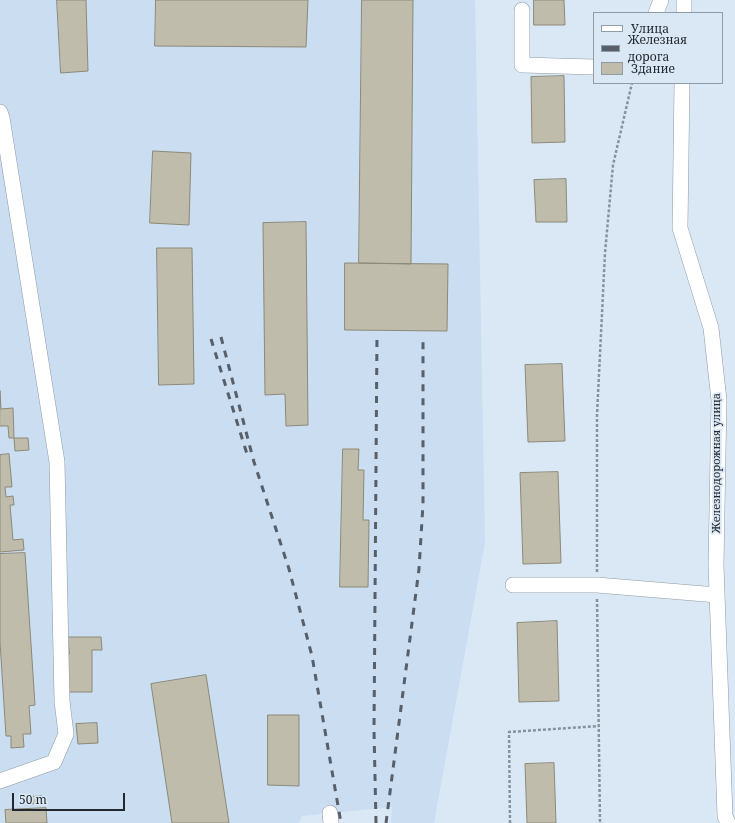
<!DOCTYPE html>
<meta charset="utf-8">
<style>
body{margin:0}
#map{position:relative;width:735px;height:823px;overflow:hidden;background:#dae8f6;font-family:"Noto Serif",serif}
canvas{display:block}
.legend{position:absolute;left:593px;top:12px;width:130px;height:72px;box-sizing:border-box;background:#dae8f6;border:1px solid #919ba6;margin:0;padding:5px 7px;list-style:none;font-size:12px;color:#23282e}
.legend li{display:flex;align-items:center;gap:8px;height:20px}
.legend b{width:20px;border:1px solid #919ba6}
.scale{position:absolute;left:12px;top:793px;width:113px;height:18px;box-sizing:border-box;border:2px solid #23282e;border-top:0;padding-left:5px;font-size:12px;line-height:14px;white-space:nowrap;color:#23282e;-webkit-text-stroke:3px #dae8f6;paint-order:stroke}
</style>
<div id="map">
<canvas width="735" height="823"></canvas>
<ul class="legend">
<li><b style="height:5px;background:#fff"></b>Улица</li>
<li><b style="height:5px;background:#585f68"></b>Железная дорога</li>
<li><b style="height:11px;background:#c0bcab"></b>Здание</li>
</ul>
<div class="scale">50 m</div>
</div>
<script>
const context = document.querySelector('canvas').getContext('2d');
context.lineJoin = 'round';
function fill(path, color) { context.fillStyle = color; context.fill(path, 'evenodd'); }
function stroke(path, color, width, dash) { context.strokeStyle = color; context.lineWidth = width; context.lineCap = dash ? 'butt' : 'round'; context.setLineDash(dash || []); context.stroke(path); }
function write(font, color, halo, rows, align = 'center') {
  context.font = font + ' "Noto Serif",serif'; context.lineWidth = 3.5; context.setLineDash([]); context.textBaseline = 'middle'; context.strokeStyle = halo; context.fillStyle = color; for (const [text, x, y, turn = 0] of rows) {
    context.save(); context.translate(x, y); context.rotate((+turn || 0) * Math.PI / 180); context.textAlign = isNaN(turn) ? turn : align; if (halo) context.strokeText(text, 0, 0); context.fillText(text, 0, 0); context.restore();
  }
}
const built = new Path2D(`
 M0,0H475L485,542L434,823H391L392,807L302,816L299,823H0Z`);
const building = new Path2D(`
 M57,0H86L88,71L61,73Z
 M156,0H308L306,47L155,46Z
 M362,0H413L411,264L359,263Z
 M534,0H564L565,25H534Z
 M564,76L565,142L532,143L531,77Z
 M153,151L191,153L189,225L150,223Z
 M566,179L567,222H536L534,180Z
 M306,222L308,425L286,426L285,394L265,395L263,223Z
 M157,248H192L194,384L159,385Z
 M345,263L448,264L447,331L345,330Z
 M562,364L565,441L528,442L525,365Z
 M0,391L1,409L13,408L14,438H28L29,450L15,451L14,438H9L8,426H0Z
 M343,449H359L358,470H364L363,520H369L368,587H340Z
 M9,454L12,487H5L6,497L13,496L14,505H10L13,540L23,539L24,550L0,552V455Z
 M558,472L561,563L523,564L520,473Z
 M25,553L35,705L29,706L31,734H23L24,747L11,748V736H6L0,642V554Z
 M557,621L559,701L519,702L517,623Z
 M68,637H101L102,650H92V692H63V654H69Z
 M206,675L229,823H172L151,684Z
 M268,715H299V786L268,785Z
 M97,723L98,743L78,744L76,724Z
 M554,763L556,823H527L525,764Z
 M42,796L43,803L29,804L28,797Z
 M46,808L47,823H6L5,810Z`);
const path = new Path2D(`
 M597,572V415L605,253L613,165L632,83
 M597,599L600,823
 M510,823L509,732L599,726`);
const minor = new Path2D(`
 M522,10V65L594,67
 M656,13L661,0
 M684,13V0
 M682,83L680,228L711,328L719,400L716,565L725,816L728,823
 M0,112L2,118L57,462L62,701L66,734L54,762L0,781
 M513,585H597L717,595
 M330,813L331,823`);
const rail = new Path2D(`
 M221,337L254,462L289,569L312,656L341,823
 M211,339L247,454
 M376,823L374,730L377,335
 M386,823L419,569L423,504V337`);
const streetNames = [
 ["Железнодорожная улица",717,463,-90]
];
fill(built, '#caddf1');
fill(building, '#c0bcab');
stroke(building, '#8c8978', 1);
stroke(minor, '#8c99a6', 16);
stroke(path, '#88929c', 2.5, [3, 2]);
stroke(minor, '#fff', 15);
stroke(rail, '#585f68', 3, [7, 7]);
write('11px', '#23282e', '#dae8f6', streetNames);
</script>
